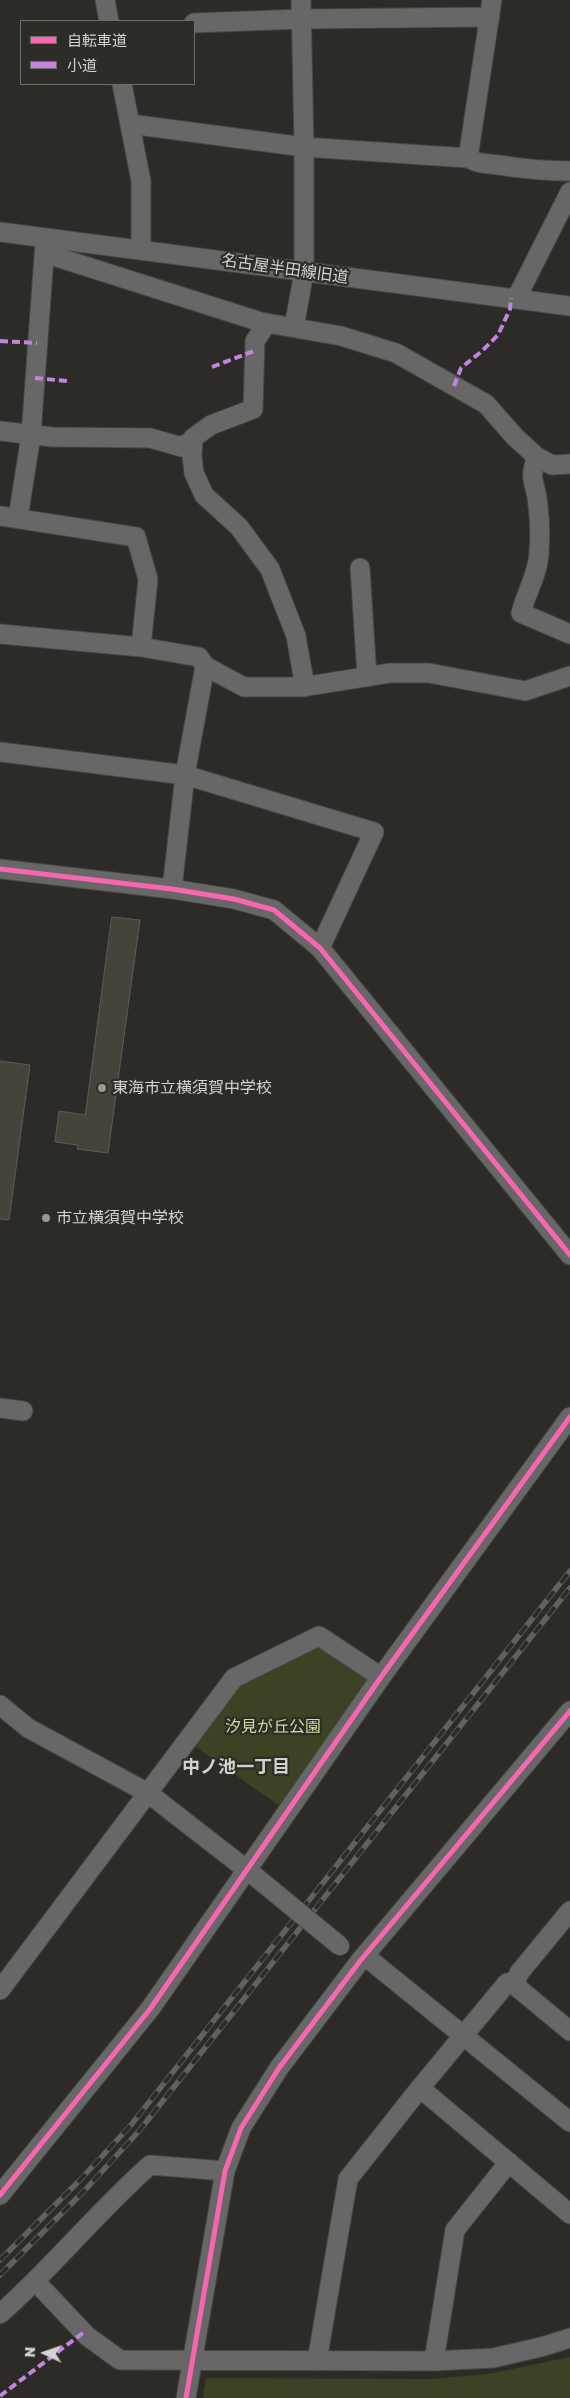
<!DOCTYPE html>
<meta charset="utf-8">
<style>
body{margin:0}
#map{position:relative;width:570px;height:2398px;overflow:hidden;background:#2c2b28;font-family:"Golos Text","Noto Sans JP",sans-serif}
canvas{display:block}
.legend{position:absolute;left:20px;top:20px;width:175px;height:65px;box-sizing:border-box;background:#2e2c26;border:1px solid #706e69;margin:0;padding:6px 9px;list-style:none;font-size:15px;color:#d3d2ce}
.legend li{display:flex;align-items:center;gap:10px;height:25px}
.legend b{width:25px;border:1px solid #706e69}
.north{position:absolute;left:20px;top:2328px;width:50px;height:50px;-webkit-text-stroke:4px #2e2c26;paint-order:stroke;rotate:273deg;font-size:14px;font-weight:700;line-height:20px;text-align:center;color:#d3d2ce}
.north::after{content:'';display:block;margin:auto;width:18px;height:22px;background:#d3d2ce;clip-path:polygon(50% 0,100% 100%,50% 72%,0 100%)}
</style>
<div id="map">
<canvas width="570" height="2398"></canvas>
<ul class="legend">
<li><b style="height:6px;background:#f766af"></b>自転車道</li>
<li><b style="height:6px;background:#c483df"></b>小道</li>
</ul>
<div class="north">N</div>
</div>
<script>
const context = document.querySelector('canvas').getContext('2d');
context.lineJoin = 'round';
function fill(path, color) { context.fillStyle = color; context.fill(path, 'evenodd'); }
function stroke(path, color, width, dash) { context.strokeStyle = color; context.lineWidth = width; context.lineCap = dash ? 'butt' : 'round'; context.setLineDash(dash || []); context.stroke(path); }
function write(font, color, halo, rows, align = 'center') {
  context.font = font + ' "Golos Text","Noto Sans JP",sans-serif'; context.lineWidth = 4.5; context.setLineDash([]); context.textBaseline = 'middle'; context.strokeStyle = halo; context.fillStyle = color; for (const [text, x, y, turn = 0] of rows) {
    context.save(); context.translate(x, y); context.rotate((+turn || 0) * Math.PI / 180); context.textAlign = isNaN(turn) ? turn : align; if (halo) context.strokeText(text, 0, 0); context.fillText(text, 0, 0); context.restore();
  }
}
const green = new Path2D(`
 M319,1636L381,1677L287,1811L187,1741L234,1678Z
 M570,2357V2398H203L206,2378L431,2379L488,2374Z`);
const building = new Path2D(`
 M112,917L140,920L108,1153L77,1149L78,1145L55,1142L59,1111L85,1115Z
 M0,1061L30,1065L9,1220L0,1219Z`);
const minor = new Path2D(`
 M105,0L109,21
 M194,23L301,19L490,17
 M122,84L141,181V250
 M130,124L304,147L468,158C481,165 486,163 499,165C523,169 546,171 570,171
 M468,158L492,0
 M0,232L570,306
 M44,253L261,322L341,336L396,353L486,404L515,437L537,457L552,465L570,464
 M516,299L570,192
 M267,323L255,341L253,409L211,425L193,438L192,456L194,473L204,495L239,527L270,569L296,636L305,687
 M294,327L304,272V147L301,0
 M0,431L52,437L150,438L182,447L186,444L192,445
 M537,457C527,483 537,482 538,506C540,521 540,538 539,553C538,574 526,593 521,613L570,634
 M0,516L136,537L148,579L141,647
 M18,518L31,435L45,243
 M360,568L367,677
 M0,634L141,647L199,657L205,666L244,687H302L390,673H429L525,691L570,676
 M0,752L185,775L374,832L320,948
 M0,869L172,889L234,899L274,910L320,948L570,1255
 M172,889L185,775L205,666
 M0,1408L23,1411
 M0,1705L28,1728L148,1793L256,1877
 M365,1956L570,2122
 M516,1981L518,1988L570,2031
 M0,1990L234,1678L319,1636L381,1677
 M420,2088L570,2214
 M0,2195L150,2009L381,1677L570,1417
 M36,2282L87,2336L120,2360L434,2361L493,2358L541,2347L570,2338
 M0,2314C53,2267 97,2212 150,2165L225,2171
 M317,2361L348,2179L420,2088L507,1983L516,1981L519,1973L570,1911
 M434,2361L455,2230L509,2162
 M186,2398L225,2171L241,2128L279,2068L360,1961L570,1711`);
const rail = new Path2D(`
 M0,2260L80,2180L131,2125L570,1571
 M0,2275L85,2190L139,2131L570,1588`);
const minorBridge = new Path2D(`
 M257,1878L340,1946`);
const quiet = new Path2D(`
 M0,341L37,343
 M212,367L254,351
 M35,378L67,381
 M454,386L461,368L482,351L498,335L510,309L511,298
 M0,2396L84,2332`);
const cycleway = new Path2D(`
 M0,869L172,889L234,899L274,910L320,948L570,1255
 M0,2195L150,2009L381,1677L570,1417
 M186,2398L225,2171L241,2128L279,2068L360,1961L570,1711`);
const markers = [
 [102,1088,5,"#999894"],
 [46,1218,5,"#999894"]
];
const streetNames = [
 ["名古屋半田線旧道",285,269,8]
];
const poiNames = [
 ["東海市立横須賀中学校",112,1088],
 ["市立横須賀中学校",56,1218]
];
const parkNames = [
 ["汐見が丘公園",273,1727]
];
const neighbourhoodNames = [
 ["中ノ池一丁目",236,1767]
];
fill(green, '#3c4224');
fill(building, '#45433a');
stroke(building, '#5e5c5a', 1);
stroke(minor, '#464643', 21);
stroke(minor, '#686767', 19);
stroke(rail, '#62615f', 5.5);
stroke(rail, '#2e2c26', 4, [11]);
stroke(minorBridge, '#464643', 21, []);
stroke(minorBridge, '#686767', 19);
stroke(quiet, '#c483df', 4, [8, 4]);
stroke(cycleway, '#f766af', 5);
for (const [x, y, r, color] of markers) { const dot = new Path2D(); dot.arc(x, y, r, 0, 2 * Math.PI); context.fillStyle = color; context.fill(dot); stroke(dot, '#2e2c26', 2); }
write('16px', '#d3d2ce', '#2e2c26', streetNames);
write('16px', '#d3d2ce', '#2e2c26', poiNames, 'left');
write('16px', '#d0de9c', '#2e2c26', parkNames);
write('bold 18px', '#d3d2ce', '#2e2c26', neighbourhoodNames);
</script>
